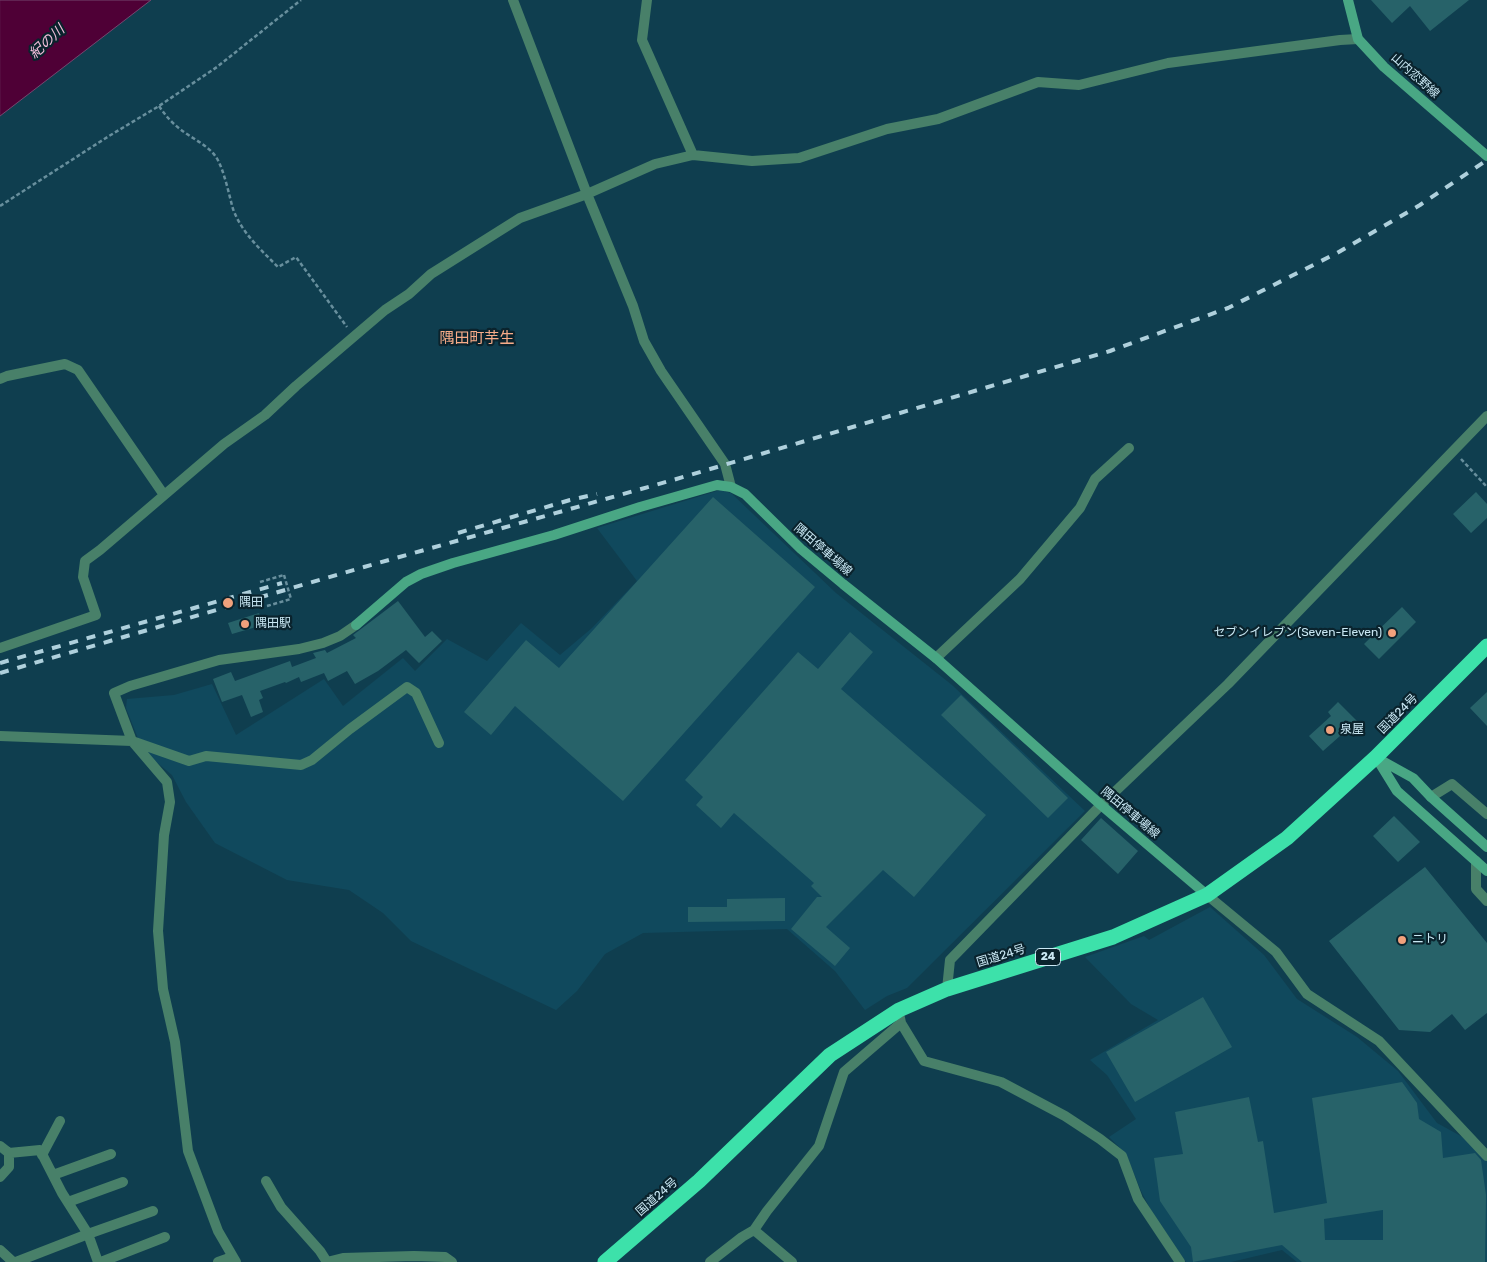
<!DOCTYPE html>
<meta charset="utf-8">
<style>
body{margin:0}
canvas{display:block;background:#0f3e4f}
</style>
<canvas width="1487" height="1262"></canvas>
<script>
const context = document.querySelector('canvas').getContext('2d');
context.lineJoin = 'round';
function fill(path, color) { context.fillStyle = color; context.fill(path, 'evenodd'); }
function stroke(path, color, width, dash) { context.strokeStyle = color; context.lineWidth = width; context.lineCap = dash ? 'butt' : 'round'; context.setLineDash(dash || []); context.stroke(path); }
function write(font, color, halo, rows, align = 'center') {
  context.font = font + ' Rubik,"Noto Sans JP",sans-serif'; context.lineWidth = 4.5; context.setLineDash([]); context.textBaseline = 'middle'; context.strokeStyle = halo; context.fillStyle = color; for (const [text, x, y, turn = 0] of rows) {
    context.save(); context.translate(x, y); context.rotate((+turn || 0) * Math.PI / 180); context.textAlign = isNaN(turn) ? turn : align; if (halo) context.strokeText(text, 0, 0); context.fillText(text, 0, 0); context.restore();
  }
}
const built = new Path2D(`
 M720,490L731,493L836,593L952,685L1085,811L907,988L887,996L865,1010L835,971L787,929L643,933L605,954L577,991L556,1010L411,941L383,913L349,890L287,880L215,843L186,802L172,775L143,751L126,708L127,699L174,695L212,684L236,735L324,679L343,706L403,658L415,671L447,639L487,661L521,623L560,655L592,628L637,581L597,528Z
 M1210,907L1264,955L1297,999L1357,1037L1398,1071L1437,1123L1479,1146L1487,1154V1262H1297L1282,1250L1231,1262H1186L1151,1210L1141,1191L1126,1154L1109,1137L1136,1119L1107,1075L1090,1060L1158,1020L1131,1004L1085,957L1144,936L1149,940Z`);
const water = new Path2D(`
 M0,0H151L0,116Z`);
const building = new Path2D(`
 M1371,0H1469L1430,31L1410,6L1392,23Z
 M1476,492L1487,504V518L1471,533L1453,514Z
 M713,497L815,587L623,801L515,706L491,735L464,712L526,640L559,668Z
 M398,601L425,637L432,631L442,641L419,663L406,650L378,671L355,684L347,671L328,681L324,673L301,682L299,677L286,683L285,682L260,691L263,698L259,700L263,712L251,717L242,695L222,702L213,679L231,672L235,681L290,661L292,667L316,658L313,653L325,650L327,653L356,638L353,635Z
 M1402,607L1416,622L1379,659L1364,644Z
 M259,613L263,625L232,634L228,623Z
 M850,632L873,652L841,689L986,815L914,897L883,870L826,927L850,948L835,966L791,929L817,897H822L811,886L814,883L734,813L721,828L696,805L703,797L685,780L798,652L818,669Z
 M1487,692V726L1470,708Z
 M961,695L1068,798L1048,818L941,715Z
 M1338,702L1357,721L1323,751L1309,736L1331,716L1328,712Z
 M1394,816L1420,842L1398,862L1373,836Z
 M1101,818L1138,851L1118,874L1081,840Z
 M1425,867L1487,943V1013L1465,1030L1452,1014L1430,1032L1399,1030L1329,941Z
 M785,898V921L688,922V907H727V899Z
 M1203,997L1232,1047L1135,1102L1106,1052Z
 M1402,1082L1417,1103L1419,1119L1441,1132L1443,1158L1475,1153L1481,1160L1486,1195L1485,1262H1302L1282,1245L1193,1262L1191,1247L1160,1201L1154,1158L1183,1154L1175,1112L1249,1097L1258,1142L1263,1141L1274,1213L1327,1203L1312,1098ZM1383,1210V1240H1325L1324,1219Z`);
const path = new Path2D(`
 M159,106C165,115 171,122 180,129C191,138 208,145 216,157C224,169 229,195 233,209C242,233 260,249 278,267L296,257L347,327
 M0,206L109,136L159,106L217,67L301,0
 M1461,459L1487,487
 M260,582L284,575
 M267,606L291,599`);
const street = new Path2D(`
 M513,0L587,194L633,306L644,341L661,371L725,464L731,487
 M647,0L642,40L693,155
 M0,379L7,376L65,364L78,370L164,495
 M0,648L96,615L83,577L85,561L100,550L224,444L265,415L296,386L385,310L409,294L431,274L520,218L587,194L655,164L693,155L752,161L799,158L887,129L938,119L1038,82L1079,85L1168,63L1340,40L1358,39
 M936,658L1020,579L1080,508L1095,479L1129,448
 M0,736L132,741L189,761L206,756L301,765L312,760L350,729L407,687L416,693L439,743
 M1431,797L1452,784L1487,814
 M1476,861V889L1487,901
 M1207,895L1276,952L1307,994L1379,1041L1487,1156
 M947,989L950,960L1101,805L1228,684L1487,416
 M901,1023L924,1061L1001,1082L1065,1116L1100,1139L1122,1156L1138,1199L1180,1262
 M0,1146L9,1153L40,1150L62,1193L88,1234L153,1211
 M42,1155L60,1121
 M53,1175L111,1154
 M0,1177L9,1167V1153
 M266,1181L281,1207L320,1251L327,1262
 M68,1202L123,1182
 M754,1230L792,1262
 M0,1250L13,1262
 M16,1262L88,1234L98,1262
 M101,1262L165,1237
 M218,1262L232,1257
 M236,1262L218,1231L188,1151L175,1042L163,989L158,931L164,835L170,802L167,782L132,741L114,693L130,686L219,660L299,649L323,643L340,636L356,625
 M327,1262L343,1258L414,1256L445,1257L452,1262
 M710,1262L742,1237L754,1230L767,1211L819,1146L844,1072L901,1023L900,1018`);
const secondary = new Path2D(`
 M1348,0L1358,39L1384,67L1487,156
 M356,625L406,582L421,574L453,563L554,535L640,507L717,485L731,487L745,494L801,549L843,584L936,658L1101,805L1207,895
 M1376,757L1397,791L1487,871
 M1377,758L1413,778L1431,797L1487,847`);
const highway = new Path2D(`
 M605,1262L699,1181L830,1055L899,1010L947,989L1113,937L1207,895L1287,838L1376,757L1487,646`);
const rail = new Path2D(`
 M458,533L570,500L597,494
 M0,663L282,583
 M0,673L364,567L673,480L1110,351L1228,308L1337,253L1420,205L1487,160`);
const pathBridge = new Path2D(`
 M284,575L291,599`);
const markers = [
 [228,603,6,"#f1a17c"],
 [245,624,5,"#f1a17c"],
 [1392,633,5,"#f1a17c"],
 [1330,730,5,"#f1a17c"],
 [1402,940,5,"#f1a17c"]
];
const shields = [
 [1048,957,25]
];
const shieldNames = [
 ["24",1048,957]
];
const streetNames = [
 ["山内恋野線",1415,76,42],
 ["隅田停車場線",823,550,41],
 ["国道24号",1398,714,-45],
 ["隅田停車場線",1130,813,40],
 ["国道24号",1001,956,-17],
 ["国道24号",657,1197,-41]
];
const poiNames = [
 ["隅田",239,603],
 ["隅田駅",255,624],
 ["セブンイレブン(Seven-Eleven)",1382,633,"right"],
 ["泉屋",1340,730],
 ["ニトリ",1412,940]
];
const waterNames = [
 ["紀の川",47,42,-43]
];
const quarterNames = [
 ["隅田町芋生",477,339]
];
fill(built, '#10495d');
fill(water, '#4f0036');
stroke(water, '#74466f', 1);
fill(building, '#276269');
stroke(path, '#688f9d', 2.5, [4, 2.5]);
stroke(street, '#488069', 10);
stroke(secondary, '#49a784', 10);
stroke(highway, '#3de1aa', 15);
stroke(rail, '#afd0dc', 4, [9, 9]);
stroke(pathBridge, '#688f9d', 2.5, [4, 2.5]);
for (const [x, y, r, color] of markers) { const dot = new Path2D(); dot.arc(x, y, r, 0, 2 * Math.PI); context.fillStyle = color; context.fill(dot); stroke(dot, '#0a232d', 2); }
for (const [x, y, w] of shields) { const box = new Path2D(); box.roundRect(x - w / 2, y - 8.5, w, 17, 4); context.fillStyle = '#0a232d'; context.fill(box); stroke(box, '#cae8f4', 1); }
write('bold 11px', '#cae8f4', null, shieldNames);
write('12px', '#cae8f4', '#0a232d', streetNames);
write('12px', '#cae8f4', '#0a232d', poiNames, 'left');
write('italic 14px', '#f7c0dd', '#0a232d', waterNames);
write('15px', '#f7ac89', '#0a232d', quarterNames);
</script>
